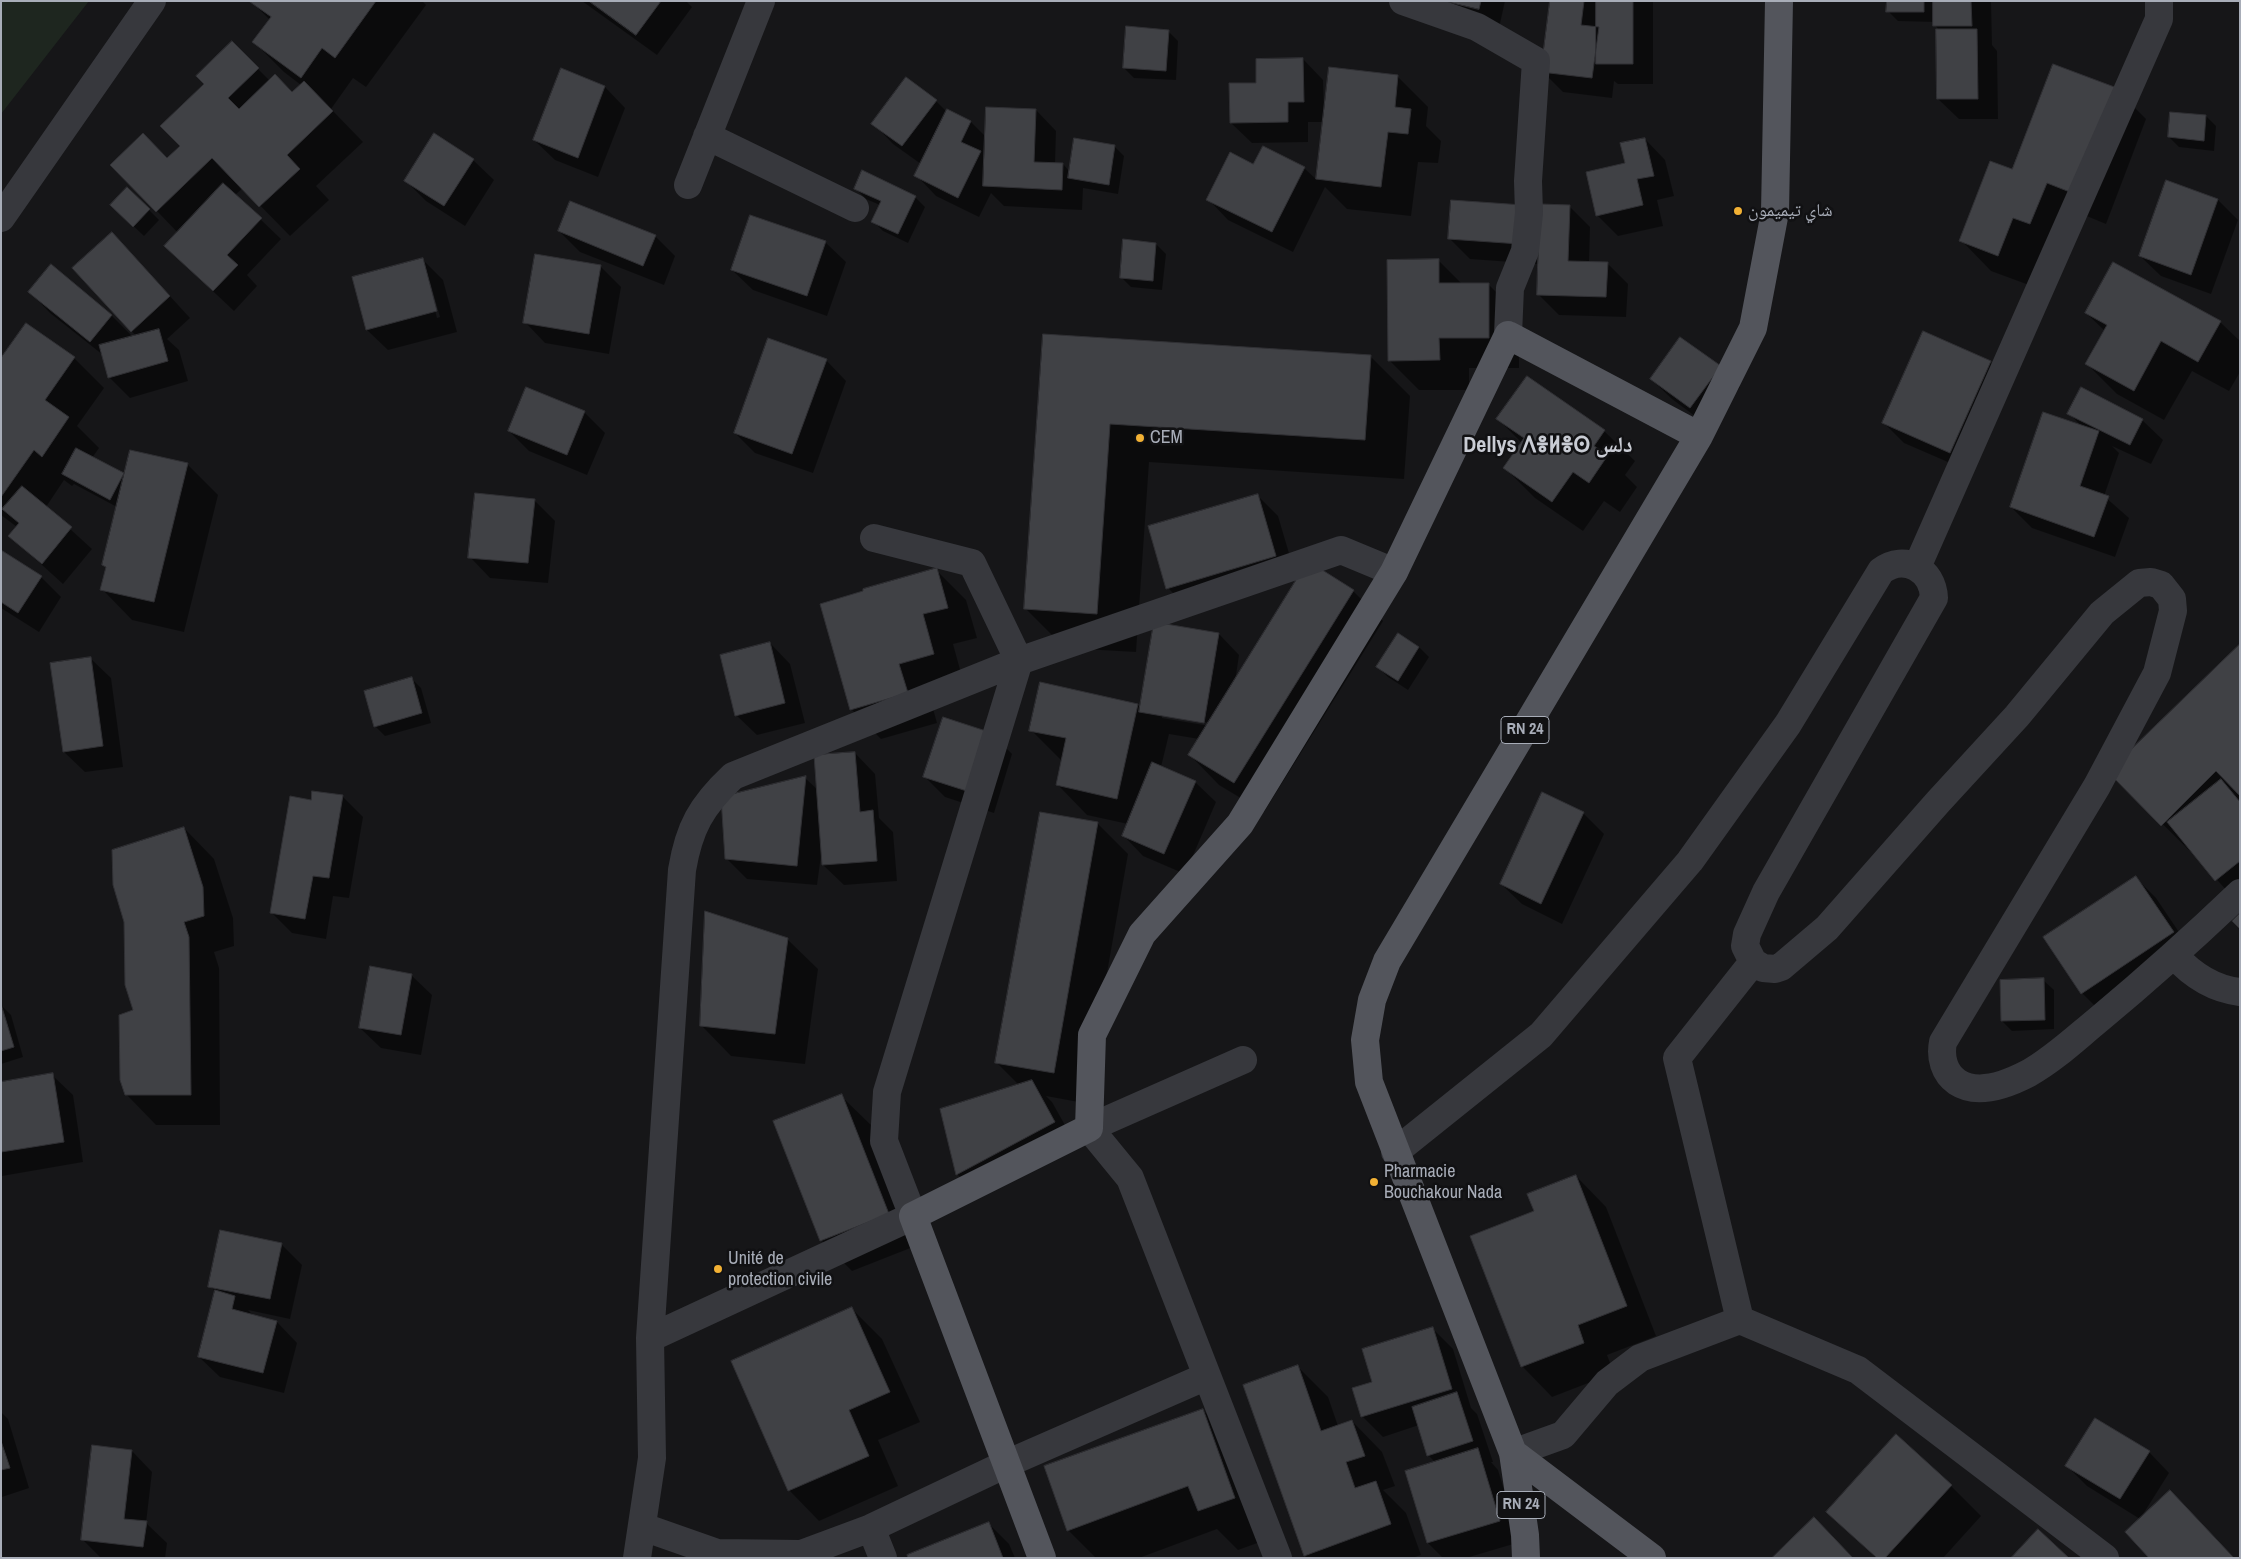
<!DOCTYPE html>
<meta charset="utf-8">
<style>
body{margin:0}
#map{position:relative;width:2241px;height:1559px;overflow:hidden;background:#161618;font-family:"Archivo Narrow",sans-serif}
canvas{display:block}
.frame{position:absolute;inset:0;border:2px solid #a8adb8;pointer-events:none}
</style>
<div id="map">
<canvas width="2241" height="1559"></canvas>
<div class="frame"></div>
</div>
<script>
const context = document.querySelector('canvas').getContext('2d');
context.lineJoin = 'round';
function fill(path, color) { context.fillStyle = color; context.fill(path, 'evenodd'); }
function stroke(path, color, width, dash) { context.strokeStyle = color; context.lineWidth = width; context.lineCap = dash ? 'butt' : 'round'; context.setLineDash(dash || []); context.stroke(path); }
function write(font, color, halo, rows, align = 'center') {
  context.font = font + ' "Archivo Narrow","Noto Naskh Arabic","Noto Sans Tifinagh",sans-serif'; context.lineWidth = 5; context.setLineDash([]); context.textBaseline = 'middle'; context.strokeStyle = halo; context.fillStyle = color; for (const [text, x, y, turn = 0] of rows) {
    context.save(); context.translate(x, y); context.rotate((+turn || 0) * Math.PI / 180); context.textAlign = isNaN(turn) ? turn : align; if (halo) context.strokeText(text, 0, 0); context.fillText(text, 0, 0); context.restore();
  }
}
const green = new Path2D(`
 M1,1H89L1,114Z`);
const shadow = new Path2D(`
 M251,1H422L426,5L366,87L353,78L331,109L363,142L316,186L329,200L290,236L243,188L235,195L281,239L247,275L257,286L234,311L165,246L178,233L157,211L167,160L182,146L206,84L232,43L270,81L292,94L301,85L284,72L254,42L270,20Z
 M582,1H686L692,7L657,55Z
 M1445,1H1505L1499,28Z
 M1551,1H1653V84H1618L1614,81L1612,98L1563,92L1542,71Z
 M1888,1H1991L1992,45L1997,51L1998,119H1959L1938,99L1940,31L1935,25V22L1898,21L1888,11Z
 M1168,31L1178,41L1176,80L1134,78L1124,68Z
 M1303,59L1323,80L1324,110L1330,68L1398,77L1428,107L1426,126L1441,141L1438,163L1418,162L1411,216L1347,209L1325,187L1293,252L1228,220L1208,199L1254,165L1304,168L1317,180L1324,122H1308V142L1252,143L1231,123L1257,84Z
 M561,70L605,87L625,108L598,177L555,160L534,140Z
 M2116,89L2146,119L2106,224L2077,212L2061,254L2043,247L2029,285L1991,271L1961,240L2013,171Z
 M936,101L947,112L971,122L986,137L1036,110L1056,131L1055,164H1063L1070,172L1114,146L1124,156L1118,194L1083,188L1082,210L1004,206L991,193L979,217L936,196L916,175L921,164L893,144L873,123Z
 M2206,116L2216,126L2214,151L2179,147L2169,137Z
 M1645,139L1665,160L1674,196L1657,200L1663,226L1618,236L1597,215Z
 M473,160L494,180L465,226L426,201L406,181Z
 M127,188L159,220L144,236L111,205Z
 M856,189L915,197L925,207L908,243L883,231L873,221L880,205L866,199Z
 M2218,200L2238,220L2211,294L2161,276L2140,256Z
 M1522,206H1569L1590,227L1589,263H1607L1628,284L1626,317L1559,315L1539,295V264L1470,259L1449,238Z
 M559,231L655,236L675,256L664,285L580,252Z
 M112,233L190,318L167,339L179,350L188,381L130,398L109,377L103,355L50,313L30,292L51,266L112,316L133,337L136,336L74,268Z
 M825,242L846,262L827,316L753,290L732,270Z
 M1156,244L1166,254L1162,290L1131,287L1121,277Z
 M422,259L443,280L457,332L388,350L367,330ZM428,282H430L440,317L437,318Z
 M1439,261L1463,285H1489L1519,315V368H1469V390H1419L1389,360Z
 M600,266L621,287L609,354L545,343L525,322Z
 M2086,313L2220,322L2240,341V372L2229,391L2192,371L2164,420L2117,394L2087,364L2105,331Z
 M1044,336L1370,356L1410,396L1404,479L1149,462L1136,652L1065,648L1026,609Z
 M74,358L104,388L77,426L99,448L92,458L125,475L187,464L218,495L184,632L132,620L102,589L106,568L103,565L117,507L74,484L72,486L64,480L46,507L92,549L63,584L10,536L17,527L1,515V360Z
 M826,360L846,381L813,473L755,453L735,433Z
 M1990,362L2010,382L1971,472L1904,443L1884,423Z
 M1720,367L1740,387L1711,428L1672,399L1651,379Z
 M1527,377L1604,431L1635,461L1625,475L1637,487L1620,512L1604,501L1583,531L1535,498L1505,468L1522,443L1498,419Z
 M584,412L605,433L587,475L529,451L509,431Z
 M2069,413L2142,420L2163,440L2151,464L2112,446L2119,453L2104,496L2129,518L2115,557L2032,528L2011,507L2082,427Z
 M1257,495L1278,516L1296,577L1188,608L1168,588Z
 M534,500L555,521L548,583L490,578L470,557Z
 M1,551L41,577L61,597L39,632L1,608Z
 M936,570L966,600L977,638L953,644L964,684L929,694L937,723L881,739L851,709Z
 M1353,591L1383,621L1264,812L1219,785L1189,754L1199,739L1169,734L1161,767L1195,782L1216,802L1185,874L1143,856L1123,835L1128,824L1087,815L1057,784L1062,761L1031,730L1041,684L1138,705L1141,708L1219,634L1239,655L1235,682ZM1162,715L1210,723V726L1162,718Z
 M770,643L790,664L805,723L757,735L736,715Z
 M2240,645V898L2236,901L2202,863L2110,772Z
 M1419,647L1429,657L1408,690L1388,677L1378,667Z
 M90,658L111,678L123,767L85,772L64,752Z
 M411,678L421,688L431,723L385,736L375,726Z
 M992,734L1012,754L994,813L945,797L925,777Z
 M855,753L875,774L879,818L893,832L897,881L844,885L823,865L822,848L817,885L747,879L727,859L805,778L818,790Z
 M342,796L363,817L349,898L333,896L326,939L292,933L271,912Z
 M1583,813L1604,834L1562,924L1522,904L1501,884Z
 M1097,823L1128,854L1084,1103L1046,1096L1052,1102L1075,1143L978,1195L957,1174L942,1110L1019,1085L997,1063Z
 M184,828L214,859L233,918L234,946L214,952L219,968L220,1125H156L126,1094L134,1011Z
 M2136,878L2156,898L2193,953L2102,1013L2082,993Z
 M787,939L818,969L805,1064L731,1056L701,1025Z
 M411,975L432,995L421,1055L381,1048L360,1028Z
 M2043,980L2054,990V1029L2012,1031L2002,1021Z
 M1,1005L11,1015L23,1057L1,1064Z
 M52,1075L73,1095L83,1162L2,1176L1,1083Z
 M841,1096L872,1126L918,1245L852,1271L821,1240L775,1122Z
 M1576,1176L1606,1207L1656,1336L1607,1355L1614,1373L1552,1397L1522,1366Z
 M281,1244L302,1265L290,1319L248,1310L254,1316L277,1322L297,1343L284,1393L220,1377L199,1357L216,1292L210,1286Z
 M852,1309L882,1339L920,1422L878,1440L898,1486L819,1521L789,1490Z
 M1432,1328L1453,1349L1471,1408L1477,1414L1493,1462H1491L1498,1470L1520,1542L1466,1558H1443L1428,1543L1436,1463L1428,1455L1419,1425L1383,1437L1362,1416L1374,1383Z
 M1298,1367L1328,1397L1338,1426L1352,1421L1382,1452L1395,1486L1383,1490L1406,1513L1421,1555L1412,1558H1307L1305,1555Z
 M1203,1410L1242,1450L1274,1537L1238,1550L1217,1529L1139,1558H1096L1068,1530Z
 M1,1412L8,1419L29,1488L2,1497Z
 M132,1451L152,1472L146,1523L167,1543L165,1558H101L83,1540Z
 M2149,1452L2169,1473L2140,1519L2087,1486L2067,1466Z
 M1951,1486L1981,1516L1943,1558H1876L1828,1512Z
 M989,1524L1009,1544L1015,1558H910Z
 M2014,1556L2067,1558H2015Z`);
const building = new Path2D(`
 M249,1H376L335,58L322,48L301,78L252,42L271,17Z
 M589,1H661L636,35Z
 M1444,1H1481L1479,9Z
 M1550,1H1584L1581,25L1599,27L1592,78L1541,72Z
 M1596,1H1633V64H1596Z
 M1887,1H1924V12H1886Z
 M1933,1H1971L1972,26H1933Z
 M1126,26L1169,30L1166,71L1123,68Z
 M1936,29H1977L1978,99H1937Z
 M232,41L259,68L228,98L239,109L275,74L292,92L304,81L333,111L287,155L300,169L259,207L212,158L156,212L110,165L143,133L167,158L180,146L160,126L204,84L196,76Z
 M1303,58L1304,102H1288V122L1230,123L1229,83H1256V59Z
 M2053,64L2117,88L2075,194L2047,183L2030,224L2013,218L1998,256L1959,241L1990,161L2012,169Z
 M1329,67L1398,75L1395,107L1411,109L1408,134L1388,132L1381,187L1316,179Z
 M561,68L605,86L578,158L533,140Z
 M906,77L937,100L902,146L871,124Z
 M986,107L1036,109L1034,162L1063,163L1062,190L983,186Z
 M947,109L971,121L961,142L981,151L958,198L914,176Z
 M2170,112L2206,115L2204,141L2168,137Z
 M434,133L474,159L444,206L404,181Z
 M1074,138L1115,145L1109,185L1068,178Z
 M1645,138L1654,176L1637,179L1643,205L1596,216L1586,172L1625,163L1620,143Z
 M1263,146L1305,167L1272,232L1206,200L1230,152L1253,164Z
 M862,170L916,196L898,234L871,222L881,201L854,189Z
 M2166,180L2218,199L2191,275L2139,256Z
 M223,183L262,218L227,255L238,265L213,291L164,246Z
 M127,187L150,209L133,227L110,205Z
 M1451,200L1523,205L1520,244L1448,239Z
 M570,201L656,235L643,266L558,231Z
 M1540,204L1570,205L1568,261L1608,262L1606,297L1537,295Z
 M750,215L826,241L807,296L731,270Z
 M112,232L170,296L131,332L72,268Z
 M1123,239L1156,243L1153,281L1120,278Z
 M535,254L601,265L589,334L523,323Z
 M423,258L437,311L366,330L352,277Z
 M1439,259V283H1489V338H1439L1440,360L1388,361L1387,260Z
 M2113,262L2221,321L2198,362L2161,341L2134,391L2085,364L2107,325L2085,313Z
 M51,264L112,315L90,342L28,292Z
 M26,323L75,357L45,400L69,417L42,457L34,450L1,497V358Z
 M159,329L168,361L108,378L99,345Z
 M1923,331L1991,361L1950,453L1882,423Z
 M1043,334L1371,355L1365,440L1110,424L1097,614L1024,609Z
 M1680,337L1721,366L1690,408L1650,379Z
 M768,338L827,359L792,454L734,433Z
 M1527,376L1605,430L1594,446L1608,455L1589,483L1573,472L1552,502L1503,468L1524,438L1496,419Z
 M526,387L585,411L567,455L508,431Z
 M2081,387L2143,419L2130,445L2067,414Z
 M2043,412L2099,431L2080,486L2109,496L2094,537L2010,507Z
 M76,448L124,473L110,500L62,474Z
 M130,450L188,463L154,602L100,590L106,567L102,565Z
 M22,486L72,527L42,564L8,536L19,523L2,509Z
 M475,493L535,499L528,563L468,558Z
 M1258,494L1276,556L1166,589L1148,526Z
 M1,550L42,576L18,613L1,602Z
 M1308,561L1354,590L1234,783L1188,755Z
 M937,568L948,608L923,614L934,654L899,664L908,693L850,710L820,604L863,591V589Z
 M1154,622L1219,633L1204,723L1139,712Z
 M1398,633L1419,647L1398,681L1376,667Z
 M770,642L785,703L735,716L720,655Z
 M2240,644V796L2216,771L2161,826L2108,772Z
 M91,657L103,746L63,752L50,663Z
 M412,677L422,713L374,727L364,691Z
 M1040,682L1138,704L1117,799L1056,785L1066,738L1029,731Z
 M943,717L992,733L973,793L923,777Z
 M855,752L860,812L873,810L877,861L822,865L814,755Z
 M1152,762L1196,781L1164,854L1122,836Z
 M806,776L797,866L725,859L721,797Z
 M2221,779L2240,802V861L2215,881L2167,822Z
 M312,791L343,795L329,878L313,876L305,919L270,913L290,796L311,800Z
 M1542,792L1584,812L1541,904L1500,884Z
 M1040,812L1098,822L1054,1073L995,1063Z
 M184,827L203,887L204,916L184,922L189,937L191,1095H125L120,1080L119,1015L133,1010L125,985L124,922L113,885L112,850Z
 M2136,876L2174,932L2081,994L2043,937Z
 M705,911L788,938L775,1034L700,1026Z
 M2240,913V929L2232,921Z
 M370,966L412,974L401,1035L359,1028Z
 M2044,978L2045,1020L2001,1021L2000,980Z
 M1,1004L14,1047L1,1051Z
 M53,1073L64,1142L1,1152V1082Z
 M1032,1080L1055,1122L956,1175L940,1109Z
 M842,1094L889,1214L820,1241L773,1121Z
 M1576,1175L1627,1306L1578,1325L1584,1343L1521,1367L1470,1236L1534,1211L1527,1194Z
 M220,1230L282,1243L270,1299L208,1287Z
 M215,1290L235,1296L232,1309L277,1321L263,1373L198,1357Z
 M852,1307L890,1392L849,1410L869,1456L788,1491L731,1361Z
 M1433,1327L1452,1389L1361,1417L1352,1388L1372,1382L1362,1349Z
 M1298,1365L1321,1431L1352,1420L1365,1456L1346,1462L1355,1488L1376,1481L1391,1524L1304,1556L1243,1385Z
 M1457,1392L1473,1441L1427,1456L1412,1407Z
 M1203,1409L1235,1498L1198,1511L1188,1486L1067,1531L1044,1466Z
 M2095,1418L2150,1451L2120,1499L2065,1466Z
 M1896,1434L1952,1485L1885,1558H1877L1826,1512Z
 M1,1441L10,1468L1,1470Z
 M92,1445L132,1450L124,1519L147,1521L143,1547L81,1540Z
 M1478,1448L1500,1521L1427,1543L1405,1471Z
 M2170,1490L2234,1558H2149L2125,1532Z
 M1814,1517L1853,1558H1772Z
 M989,1522L1003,1558H908L907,1555Z
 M2038,1529L2069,1558L2012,1557Z`);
const minor = new Path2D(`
 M1403,1L1477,27L1536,61L1528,181L1529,213L1525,251L1510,288L1508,335
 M707,136L855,208
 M688,185L761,1
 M1,218L152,1
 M1917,567L2159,19V1
 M2174,955C2192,975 2213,989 2240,992
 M1243,1060L1089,1128L1130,1178L1278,1558
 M1395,1152L1541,1035L1690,861L1788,724L1881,571C1905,553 1933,570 1934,598L1766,892L1747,934L1745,946L1753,962L1763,968L1775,969L1781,967L1827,928L1938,802L2017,716L2102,613L2139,583L2151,582L2161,585L2172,599L2173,611L2157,673L2097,786L1943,1042C1940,1057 1944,1073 1957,1082C1978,1096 2008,1084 2029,1073C2054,1059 2076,1038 2098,1020C2147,979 2194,937 2240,893
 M1740,1320L1677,1058L1753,962
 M650,1338L913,1216L884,1141L887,1092L1019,661L1341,550L1394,572
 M1513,1453L1563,1435L1607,1383L1640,1358L1740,1320L1858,1370L2105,1558
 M643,1527L717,1553L801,1554L871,1528L1006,1464L1207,1376
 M871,1528L883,1558
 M637,1558L652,1458L650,1338L682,870C689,828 701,806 733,776L1019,661L972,563L874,538`);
const major = new Path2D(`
 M1513,1453L1652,1558
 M1042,1558L913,1216L1089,1128L1092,1035L1142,934L1240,824L1394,572L1508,335L1699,436
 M1526,1558L1525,1535L1513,1453L1369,1082L1365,1040L1372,1000L1387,961L1699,436L1753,328L1775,212L1779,1`);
const markers = [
 [1738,211,5,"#f2b134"],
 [1140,438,5,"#f2b134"],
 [1374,1182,5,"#f2b134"],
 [718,1269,5,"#f2b134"]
];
const shields = [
 [1525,730,48],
 [1521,1505,48]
];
const shieldNames = [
 ["RN 24",1525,730],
 ["RN 24",1521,1505]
];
const poiNames = [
 ["شاي تيميمون",1748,211],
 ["CEM",1150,438],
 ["Pharmacie",1384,1172],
 ["Bouchakour Nada",1384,1193],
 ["Unité de",728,1259],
 ["protection civile",728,1280]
];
const districtNames = [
 ["Dellys ⴷⴻⵍⴻⵙ دلس",1548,446]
];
fill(green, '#1e261f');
fill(shadow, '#0007');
fill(building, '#404145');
stroke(building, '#303034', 1);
stroke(minor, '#37383d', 28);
stroke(major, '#53555c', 28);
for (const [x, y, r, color] of markers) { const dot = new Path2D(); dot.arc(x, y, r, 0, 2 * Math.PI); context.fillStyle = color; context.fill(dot); stroke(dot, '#111113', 2); }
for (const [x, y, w] of shields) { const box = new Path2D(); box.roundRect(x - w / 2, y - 13.5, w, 27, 4); context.fillStyle = '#111113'; context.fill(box); stroke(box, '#a8adb8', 1); }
write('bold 16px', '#a8adb8', null, shieldNames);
write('18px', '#a8adb8', '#111113', poiNames, 'left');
write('bold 22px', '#c9ccd4', '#111113', districtNames);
</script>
